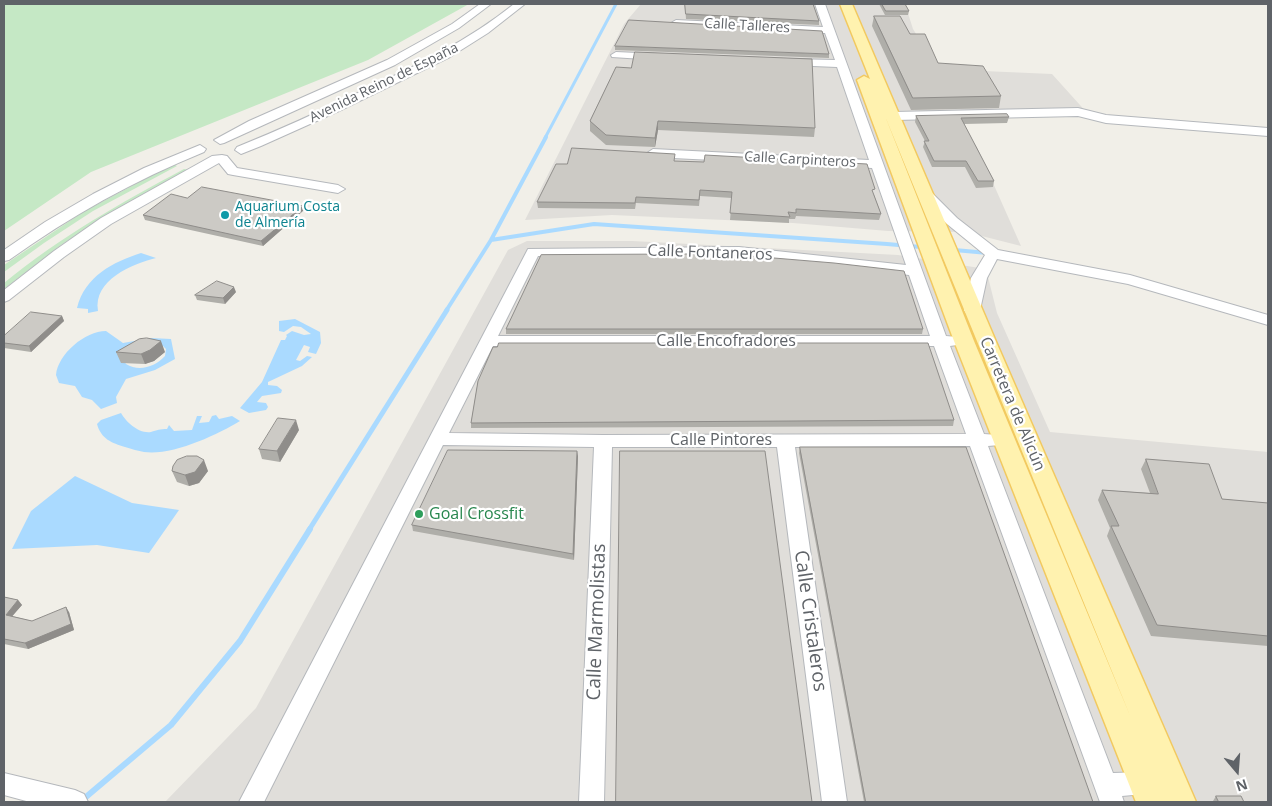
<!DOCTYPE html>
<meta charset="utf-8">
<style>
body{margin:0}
#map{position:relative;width:1272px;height:806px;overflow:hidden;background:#f1efe8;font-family:"Open Sans",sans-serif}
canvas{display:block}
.frame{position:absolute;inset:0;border:5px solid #5f6368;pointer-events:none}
.north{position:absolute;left:1212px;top:746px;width:50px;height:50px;-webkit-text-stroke:4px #fff;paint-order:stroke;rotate:162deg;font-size:14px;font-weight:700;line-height:20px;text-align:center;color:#5f6368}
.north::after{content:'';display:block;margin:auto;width:18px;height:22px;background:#5f6368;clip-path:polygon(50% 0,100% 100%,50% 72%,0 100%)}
</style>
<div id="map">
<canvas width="1272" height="806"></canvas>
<div class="frame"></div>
<div class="north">N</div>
</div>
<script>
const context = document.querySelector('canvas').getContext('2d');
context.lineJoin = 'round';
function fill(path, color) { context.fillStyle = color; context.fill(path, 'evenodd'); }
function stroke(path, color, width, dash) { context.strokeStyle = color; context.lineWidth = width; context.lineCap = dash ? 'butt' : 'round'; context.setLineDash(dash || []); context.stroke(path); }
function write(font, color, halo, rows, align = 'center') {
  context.font = font + ' "Open Sans",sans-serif'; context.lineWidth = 4.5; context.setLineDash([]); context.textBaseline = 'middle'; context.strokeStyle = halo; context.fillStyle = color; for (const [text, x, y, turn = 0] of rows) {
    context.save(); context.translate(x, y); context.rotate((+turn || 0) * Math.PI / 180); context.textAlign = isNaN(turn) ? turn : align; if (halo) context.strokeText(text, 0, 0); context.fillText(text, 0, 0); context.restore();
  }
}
const industrial = new Path2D(`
 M641,4H905L913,29L938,69L1052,74L1089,115L962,119L965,131L977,147L1021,246L966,232L888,231L793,223L612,215L525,220L624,24Z
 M527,241H632L898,255L986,269L997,313L1050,432L1268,452V802H165L256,708L508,250Z`);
const green = new Path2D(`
 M4,4H469L368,60L91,172L4,231Z
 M173,164L177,166L93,211L44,243L4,272V265L83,212Z
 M184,169L189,170L110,213L61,245L4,289V283C60,237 120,203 184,169Z`);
const water = new Path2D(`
 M141,253L156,258C132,264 93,280 98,311L88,313V309L77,308C85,276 113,262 141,253Z
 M295,319L320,332L321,343L316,354L308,352L310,347L304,345L296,360L300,361L307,356L312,357L302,366L268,382V385L277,386L282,390L281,393L262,396L257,402L266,403L268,407L266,410L249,413L240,408L262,382L281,340H285L287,336L286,335L292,331L304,335L311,334L301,327L293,326L284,332L279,331V321Z
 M106,331L123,343L151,338L171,339L175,359L155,370L126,379L116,397L117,403L101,409L92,400L82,397L75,386L59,383L56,375C58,354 85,331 106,331ZM163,346L166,349L165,356C155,367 139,372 126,364L124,361Z
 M121,413C126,422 139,434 151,432C157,430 160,429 167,429L169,425L174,431L192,430L197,416H202L199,423L209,422L212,416L216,415L219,419L232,416L240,421C217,435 172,456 144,452C138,451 132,449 125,447C112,443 101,439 97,424L101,420Z
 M75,476L132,503L179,510L149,553L97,545L12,549L31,511Z`);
const streamFar3 = new Path2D(`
 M545,138L616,4`);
const streamFar2 = new Path2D(`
 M491,240L594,224L887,244L988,253
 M446,311L491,240L546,137`);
const streamFar1 = new Path2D(`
 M309,530L447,310`);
const stream = new Path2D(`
 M80,802L171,725L240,641L310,529`);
const minor = new Path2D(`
 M480,4H491L459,28L395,65L224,143L220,144L214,140L249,121L387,60L452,24Z
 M514,4H525L488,33L450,57L339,111L261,146L241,154L235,150L237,147C279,130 321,111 362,91C416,66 468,41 514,4Z
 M815,4H825L946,336L957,337L959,341L957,345L950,346L984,434L1011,436L1014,440L1011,444L988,446L1113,773L1144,772L1153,775L1156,783L1153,791L1144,794L1122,796L1124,802H1100L970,446L795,447L847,802H822L777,447H612L604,802H579L594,447L443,445L264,802H239L528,249L739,247L906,265L872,168L653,157L647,153L653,149L869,160L837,67L789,65L783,62L789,59L835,60L825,33L676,26L671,23L676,20L823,27ZM739,255L909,275L930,336H498L538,256ZM493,346H934L966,434L603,435L449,433Z
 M616,52L658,54L663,57L658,60L612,57L611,55Z
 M1078,108L1106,115L1268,128V136L1106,123L1078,116L894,120L888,116L894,112Z
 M200,145L206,149L204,152C135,180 70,216 9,260L4,261V250L45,222L93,194L144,168Z
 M222,155L227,156L237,168L338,185L345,189L338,193L233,175L228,174L219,163L111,224L64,257L9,300L4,302V290L54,251L101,218L212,156Z
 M924,189L929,190L957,218L998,250L1130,275L1268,315V325L1128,284L997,259L987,278L980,310L978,313H966L964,310L971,278L985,255L947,224L919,196L917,193Z
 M4,773L75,790L84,794L88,802H30L4,795Z`);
const major = new Path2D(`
 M840,4H852L997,344L1196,802H1136L954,341L857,80L864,76L870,79ZM885,116L1131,718L974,341Z`);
const wall = new Path2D(`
 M685,4H813L819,21V25L686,19Z
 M879,4H905L909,11L908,15H885Z
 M874,16L910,34L938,63L1001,96L999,108L911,110L872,26Z
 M615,46L829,54V58L615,50Z
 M616,67L815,128L814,137L658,130L655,147L606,145L590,131V121Z
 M916,116L1009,117L1007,123L964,124L994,181L993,187L976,188L965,167H932L923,147L925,141L915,122Z
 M567,164L874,195L881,214L879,220L796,216L795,219H789V223L730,220L732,198L700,196L699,206L636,203L635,209L538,208L537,202Z
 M303,206L304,210L263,246L145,220L143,215Z
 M236,292L225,304L197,300L195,295Z
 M62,316L64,321L31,352L4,348V336Z
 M506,329H923L922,334H506Z
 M116,352H165L154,361L145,364L121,363Z
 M478,381L954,420L953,426L471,428V423Z
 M299,430L280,462L262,459L259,449Z
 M800,447L1093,802H864L799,453Z
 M578,456L574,560L413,531L412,525Z
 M1146,459L1222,499L1268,503V646L1151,636L1107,536L1110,528L1098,500L1102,490L1150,493L1141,469Z
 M172,471H208L199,483L189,486L177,482Z
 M4,597L18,600L22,605L12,616L32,621L69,612L74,630L28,649L4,644Z
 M1216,796L1244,802H1213V801Z`);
const shadedWall = new Path2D(`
 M658,121V130L655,147V138Z
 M303,206L304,210L263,246L261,241Z
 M234,287L236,292L225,304L223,298Z
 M62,316L64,321L31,352L29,346Z
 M161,341L165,352L154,361L145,364L141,354Z
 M296,420L299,430L280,462L277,451Z
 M577,451L578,456L574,560L573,554Z
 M204,460L208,471L199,483L189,486L185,475Z
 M18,600L22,605L9,620L6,615Z
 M66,607L69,612L74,630L28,649L25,643Z`);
const building = new Path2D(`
 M685,4H813L819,21L686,14Z
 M882,4H905L909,11H886Z
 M874,16H900L910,34H925L938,63L983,66L1001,96L913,98Z
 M629,20L822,31L829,54L615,46Z
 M635,52L812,59L815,128L658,121L655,138L606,135L590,121L616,67L631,68Z
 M1007,114L1009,117L961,118L994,181H978L966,161H934L924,141H929L916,116Z
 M572,148L675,154L674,161L704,162L705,155L867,164L875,189L872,190L881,214L796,209V213L788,212L790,217L730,213L732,192L700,190L699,200L636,197L635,203L537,202L556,164H567Z
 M202,187L303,206L261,241L143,215L171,194L187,198Z
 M686,254L750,256L834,263L904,271L923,329H506L541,255Z
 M217,281L234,287L223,298L195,295Z
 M31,312L62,316L29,346L4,343V336Z
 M147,338L161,341L150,350L141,354L116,352L139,339Z
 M499,343H928L954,420L471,423L478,381L493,347H497Z
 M278,418L296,420L277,451L259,449Z
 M800,447H966L1093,802H866Z
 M448,450L577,451L573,554L412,525Z
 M620,451H765L812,802H616Z
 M187,456H197L204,460L195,472L185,475L172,471L173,466L177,460Z
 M1146,459L1209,464L1222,499L1268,503V636L1157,625L1111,526H1119L1102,490L1158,494Z
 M4,597L18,600L6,615L32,621L66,607L71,624L25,643L4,639Z
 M1216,796H1241L1244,802H1219Z`);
const markers = [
 [225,215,5,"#0f9aa8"],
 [419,514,5,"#2e9e5b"]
];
const farStreetnames = [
 ["Calle Talleres",747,26,3],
 ["Avenida Reino de España",384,83,-26],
 ["Calle Carpinteros",800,160,3]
];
const farCulturenames = [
 ["Aquarium Costa",235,207],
 ["de Almería",235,223]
];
const streetNames = [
 ["Calle Fontaneros",710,253,2],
 ["Calle Encofradores",726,341],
 ["Carretera de Alicún",1012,404,67],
 ["Calle Pintores",721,440]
];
const leisureNames = [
 ["Goal Crossfit",429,514]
];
const nearStreetnames = [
 ["Calle Cristaleros",810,621,82],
 ["Calle Marmolistas",597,622,-88]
];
fill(industrial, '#e0deda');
fill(green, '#c5e8c5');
fill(water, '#aadaff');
stroke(streamFar3, '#aadaff', 3);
stroke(streamFar2, '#aadaff', 4);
stroke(streamFar1, '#aadaff', 5);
stroke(stream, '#aadaff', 6);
stroke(minor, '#b5b8bc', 2);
stroke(major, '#f2c960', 3);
fill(minor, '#fff');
fill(major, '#fff2af');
fill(wall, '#afaea9');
fill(shadedWall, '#8f8d8a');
fill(building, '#cccac5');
stroke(building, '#8f8d8a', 1);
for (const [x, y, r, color] of markers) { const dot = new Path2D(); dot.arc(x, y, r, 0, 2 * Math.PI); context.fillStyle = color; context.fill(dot); stroke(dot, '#fff', 2); }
write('14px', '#5f6368', '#fff', farStreetnames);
write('14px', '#0d838f', '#fff', farCulturenames, 'left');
write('16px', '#5f6368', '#fff', streetNames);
write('16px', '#27864d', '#fff', leisureNames, 'left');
write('19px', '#5f6368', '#fff', nearStreetnames);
</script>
